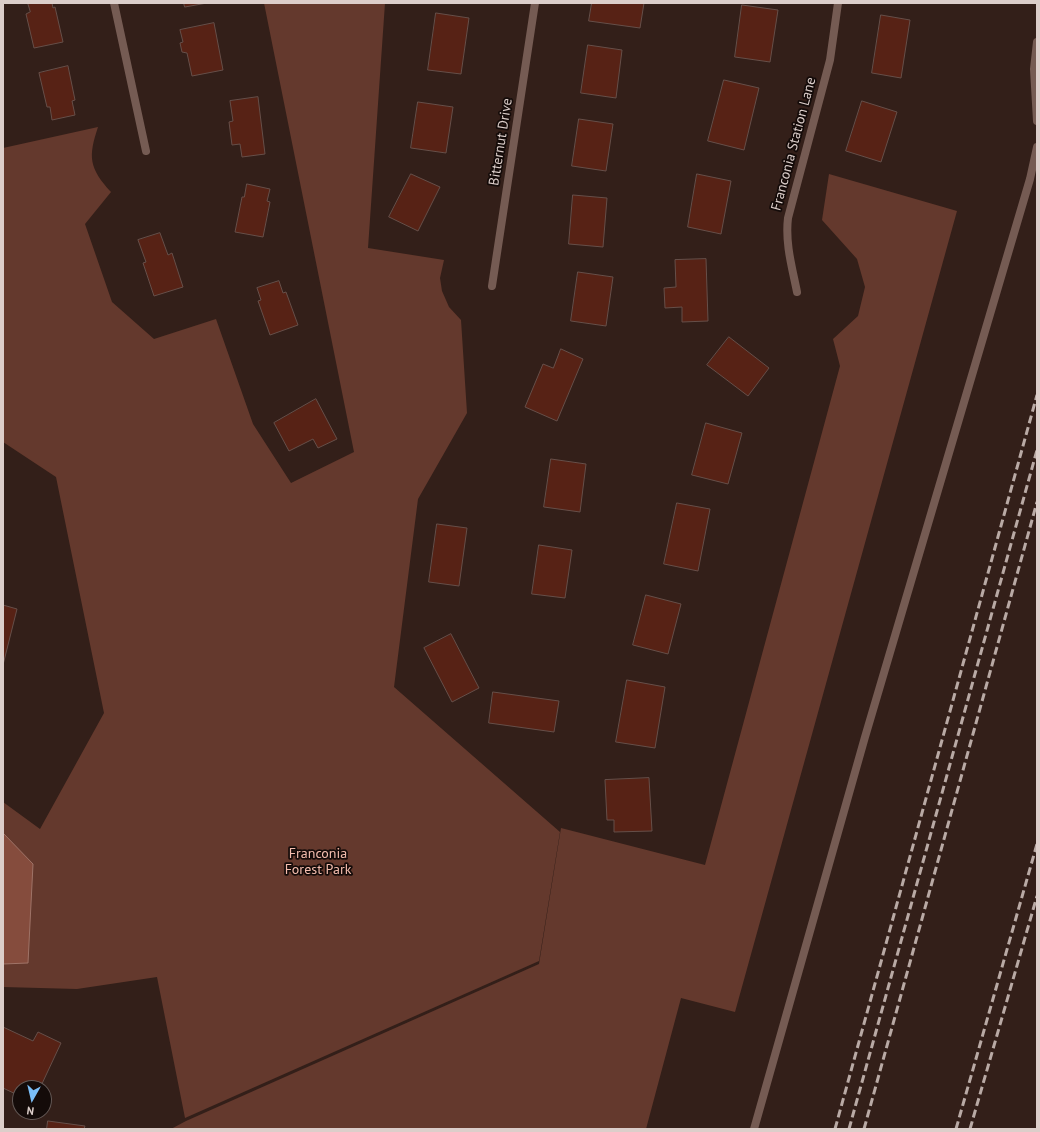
<!DOCTYPE html>
<style>
body{margin:0}
#map{position:relative;width:1040px;height:1132px;overflow:hidden;background:#331f19;font-family:"PT Sans",sans-serif}
canvas{display:block}
.frame{position:absolute;inset:0;border:4px solid #dcceca;pointer-events:none}
.north{position:absolute;left:12px;top:1080px;width:40px;height:40px;box-sizing:border-box;background:#140b09;border:1px solid #645956;border-radius:50%;rotate:188deg;font-size:11px;font-weight:700;line-height:16px;text-align:center;color:#dcceca}
.north::after{content:'';display:block;margin:auto;width:14px;height:18px;background:#7bbef8;clip-path:polygon(50% 0,100% 100%,50% 72%,0 100%)}
</style>
<div id="map">
<canvas width="1040" height="1132"></canvas>
<div class="frame"></div>
<div class="north">N</div>
</div>
<script>
const context = document.querySelector('canvas').getContext('2d');
context.lineJoin = 'round';
function fill(path, color) { context.fillStyle = color; context.fill(path, 'evenodd'); }
function stroke(path, color, width, dash) { context.strokeStyle = color; context.lineWidth = width; context.lineCap = dash ? 'butt' : 'round'; context.setLineDash(dash || []); context.stroke(path); }
function write(font, color, halo, rows, align = 'center') {
  context.font = font + ' "PT Sans",sans-serif'; context.lineWidth = 3.5; context.setLineDash([]); context.textBaseline = 'middle'; context.strokeStyle = halo; context.fillStyle = color; for (const [text, x, y, turn = 0] of rows) {
    context.save(); context.translate(x, y); context.rotate((+turn || 0) * Math.PI / 180); context.textAlign = isNaN(turn) ? turn : align; if (halo) context.strokeText(text, 0, 0); context.fillText(text, 0, 0); context.restore();
  }
}
const green = new Path2D(`
 M264,3H385L368,248L444,260L440,278L442,291L449,307L461,320L467,413L418,499L394,687L560,832L539,961L185,1118L157,977L77,989L3,987V802L40,829L104,713L56,477L3,442V148L98,127C88,157 89,168 111,192L85,224L112,302L154,339L216,319L253,424L291,483L354,452Z
 M829,174L957,211L735,1012L681,998L646,1129H171L186,1121L539,964L561,828L705,865L840,366L833,339L858,316L865,287L857,259L822,220Z`);
const water = new Path2D(`
 M3,833L33,864L28,963L3,964Z`);
const building = new Path2D(`
 M28,3H52L53,8L55,7L63,42L34,48L26,14L30,12Z
 M184,3H207L185,7Z
 M592,3H644L640,28L589,21Z
 M742,5L778,10L770,62L735,57Z
 M436,13L469,18L461,74L428,70Z
 M881,15L910,20L901,78L872,73Z
 M214,23L223,70L192,76L187,53L182,52L180,43L183,42L180,30Z
 M588,45L622,50L616,98L581,93Z
 M68,66L75,100L72,101L75,115L52,120L50,107H47L39,73Z
 M724,80L759,88L744,150L708,141Z
 M258,97L265,154L242,157L240,144L232,145L229,122L233,121L230,101Z
 M862,101L897,112L881,162L846,151Z
 M418,102L453,107L446,153L411,148Z
 M579,119L613,124L606,171L572,166Z
 M411,174L440,187L418,231L389,217Z
 M697,174L731,181L721,234L688,227Z
 M247,184L270,189L267,201L270,202L263,237L235,232L242,197H244Z
 M573,195L607,198L603,247L569,244Z
 M160,233L168,255L172,253L183,287L154,296L143,263L146,262L138,240Z
 M706,259L708,321L682,322V307L665,308L664,288L676,287L675,260Z
 M578,272L613,277L606,326L571,321Z
 M279,281L283,293L286,292L298,325L270,335L258,301L261,300L257,288Z
 M729,337L769,368L748,396L707,365Z
 M561,349L583,359L557,421L525,407L543,364L553,368Z
 M316,399L337,439L318,448L313,439L289,451L274,423Z
 M706,423L742,433L728,484L692,475Z
 M551,459L586,464L580,512L544,507Z
 M677,503L710,509L698,571L664,564Z
 M437,524L467,528L459,586L429,582Z
 M539,545L572,550L565,598L532,594Z
 M646,595L681,604L668,654L633,645Z
 M3,605L17,609L3,665Z
 M451,634L479,688L452,702L424,648Z
 M627,680L665,687L655,748L616,742Z
 M493,692L559,701L554,732L489,723Z
 M649,778L652,831L614,832V820H607L605,780Z
 M3,1027L33,1041L38,1032L61,1043L40,1088H20V1096L3,1088Z
 M48,1121L85,1126L84,1129H47Z`);
const service = new Path2D(`
 M1037,42L1034,69L1037,121
 M754,1129L865,737L1030,179L1037,147`);
const minor = new Path2D(`
 M114,3L146,151
 M492,286L535,3
 M797,292C792,267 785,243 788,218L830,60L838,3`);
const rail = new Path2D(`
 M835,1129L1037,395
 M849,1129L1037,450
 M864,1129L1037,502
 M956,1129L1037,844
 M970,1129L1037,896`);
const streetNames = [
 ["Bitternut Drive",501,142,-81],
 ["Franconia Station Lane",794,144,-75]
];
const parkNames = [
 ["Franconia",318,854],
 ["Forest Park",318,870]
];
fill(green, '#64392d');
fill(water, '#854c3d');
stroke(water, '#9f7367', 1);
fill(building, '#572215');
stroke(building, '#664f49', 1);
stroke(service, '#755b53', 8);
stroke(minor, '#755b53', 8);
stroke(rail, '#b9aaa5', 3, [8, 4]);
write('14px', '#dcceca', '#140b09', streetNames);
write('14px', '#f4bdae', '#140b09', parkNames);
</script>
